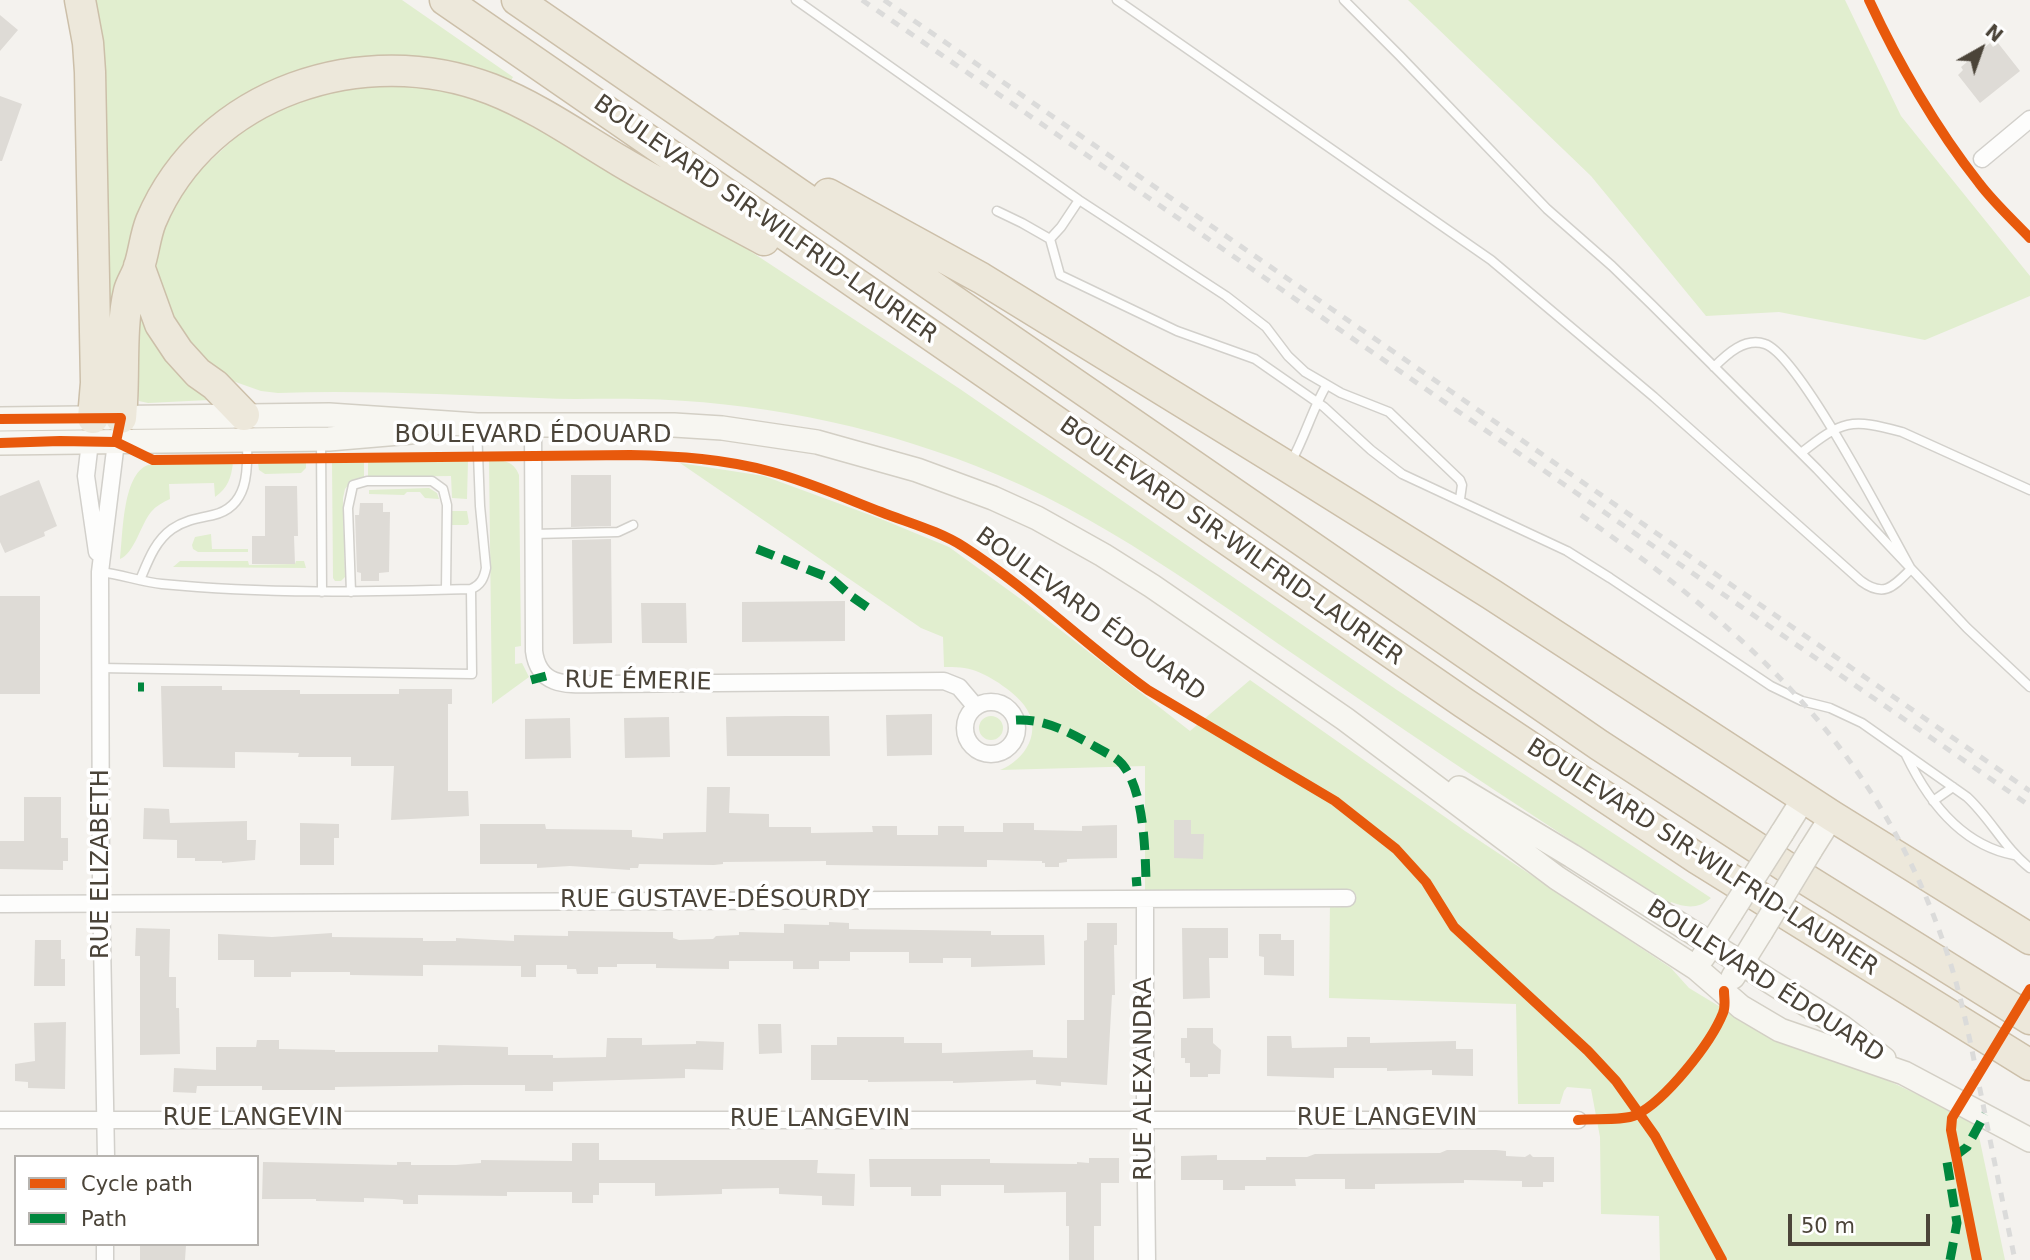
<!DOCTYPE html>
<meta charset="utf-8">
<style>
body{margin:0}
#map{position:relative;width:2030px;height:1260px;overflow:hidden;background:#f4f2ee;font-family:"DejaVu Sans",sans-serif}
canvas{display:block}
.legend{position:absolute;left:14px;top:1155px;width:245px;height:91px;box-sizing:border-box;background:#fff;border:2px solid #b7b4b0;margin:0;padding:9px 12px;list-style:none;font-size:21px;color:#4b4439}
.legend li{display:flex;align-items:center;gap:14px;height:35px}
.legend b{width:35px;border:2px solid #b7b4b0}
.north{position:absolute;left:1946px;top:14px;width:70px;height:70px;-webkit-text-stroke:5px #fff;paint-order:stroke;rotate:40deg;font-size:19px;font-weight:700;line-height:28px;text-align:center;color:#4b4439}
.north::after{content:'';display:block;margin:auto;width:24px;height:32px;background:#4b4439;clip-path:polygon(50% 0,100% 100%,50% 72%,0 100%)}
.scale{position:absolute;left:1788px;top:1214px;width:142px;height:32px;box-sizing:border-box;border:4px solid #4b4439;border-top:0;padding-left:9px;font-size:21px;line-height:24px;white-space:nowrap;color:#4b4439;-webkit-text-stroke:5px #fff;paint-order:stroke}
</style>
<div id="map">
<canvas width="2030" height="1260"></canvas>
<ul class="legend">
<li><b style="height:9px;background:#e8590c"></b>Cycle path</li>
<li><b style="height:9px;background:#00873e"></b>Path</li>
</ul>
<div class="north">N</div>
<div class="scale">50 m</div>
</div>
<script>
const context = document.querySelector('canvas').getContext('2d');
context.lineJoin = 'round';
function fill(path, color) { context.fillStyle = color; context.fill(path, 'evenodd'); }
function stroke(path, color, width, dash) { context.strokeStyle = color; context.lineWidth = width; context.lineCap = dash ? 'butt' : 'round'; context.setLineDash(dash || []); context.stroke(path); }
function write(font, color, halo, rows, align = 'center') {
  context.font = font + ' "DejaVu Sans",sans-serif'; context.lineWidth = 7; context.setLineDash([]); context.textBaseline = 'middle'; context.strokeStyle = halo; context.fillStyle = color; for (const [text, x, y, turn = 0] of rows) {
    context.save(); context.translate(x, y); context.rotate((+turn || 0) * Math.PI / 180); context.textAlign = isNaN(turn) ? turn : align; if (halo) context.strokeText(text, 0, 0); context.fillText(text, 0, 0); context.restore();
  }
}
const green = new Path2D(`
 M89,0H402L513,77L507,87L427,64L214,124L117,301H106Z
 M1408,0H1845L1901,116L2030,276V296L1925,340L1779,312L1706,316L1591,176Z
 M411,82L504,107L694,216L744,247L960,389L1397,690L1711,898C1699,909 1686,908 1671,902L1670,905C1552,828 1434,751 1318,671C1208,596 1101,514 976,466C869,424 753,401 639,399C605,398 572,400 539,398C452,395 365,390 278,393L261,391L227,379L182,343L159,289L156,269L161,231L184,185L248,126L322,90Z
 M140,296L209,400L148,403L139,401L137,334Z
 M489,460C503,460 514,461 519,475L521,646L515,647V664L522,663L529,677L492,704Z
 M468,461L467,499L452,498L451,476L368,477V462Z
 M364,462V477L352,481L345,489L343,498L345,577L341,581H335L333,578L332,463Z
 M165,463H233C231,478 228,488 215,497L214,483L169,484L170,499C163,502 156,506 151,512C141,524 134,554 120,559C123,537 122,474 148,465C153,464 160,464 165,463Z
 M258,463H306V468L301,473L265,474L259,470Z
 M680,463L764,476L881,519L949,547L1022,600L1190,731L1250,680L1465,831L1671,968L1689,988L1770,1037L1857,1066L1976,1122L2005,1260H1660L1659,1216L1601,1214L1600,1137L1591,1089L1567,1087L1564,1091L1560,1104H1518L1516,1004L1329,998L1330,899H1145V766L1000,770C1025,760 1044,731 1024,705C1014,692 992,677 976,671C966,667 955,667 944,667L943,637L921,628Z
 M429,488L437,493L439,499L425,498L420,492H407L404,495L369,494V490Z
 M452,511H467L469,523L467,525H452Z
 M211,534L212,549H248V552H198L193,549L192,545L195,537Z
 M180,561H248L249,565L295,564L296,561H304L306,568L173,567Z
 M979 728a12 12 0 1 1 24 0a12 12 0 1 1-24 0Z`);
const building = new Path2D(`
 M0,15L18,30L0,51Z
 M1990,43L1993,47L1998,43L2020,71L1980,103L1958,75L1963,70L1961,67Z
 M0,96L22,104L2,161H0Z
 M571,475H611V526L571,527Z
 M39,480L57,526L44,532L45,536L5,553L0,542V496Z
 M265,486H297L298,536H294L295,564H252V536H265Z
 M360,503H383V512H390L389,572L379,573V581H361V573L357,572L355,515H359Z
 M611,539L612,643L573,644L572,540Z
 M0,596H40V694H0Z
 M845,601V641L742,642V602Z
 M641,603H686L687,643H642Z
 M161,686H222V690H300V694H399V689H452V704H448V791H468L469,816L391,820L394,766H351V757H298L299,753L235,752V768L163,767Z
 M932,714V755L887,756L886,715Z
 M786,716H829L830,756H727L726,717Z
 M669,717L670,757L625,758L624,718Z
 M570,718L571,758L525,759V719Z
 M707,787H730L729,813L769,814V827H811V833L873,832L872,826H897V835H938V826H964V832H1003V823H1034V830L1082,831V826L1117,825V858L1067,859V862L1059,863V867H1045V863H1042V861L987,860V867L826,865V861L723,862V864L714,865L639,864L638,868H630V870L570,866L537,868V864H480V824H545L546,829L632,830V837L663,839V833L706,832Z
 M24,797H61V838H68V861H63V870L0,869V841H24Z
 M144,808L169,809L170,823L247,821V840H256L255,860L222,863V861H195V858H177V840L143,839Z
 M1174,820H1191V834H1204L1203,859L1174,858Z
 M300,823L339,824V838H334V865H300Z
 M829,922L849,923V929L991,931V935H1044L1045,965L971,967V958H943V963H909V952H850V961H819V969H793V961H729V969L656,968V964H617V967H598V974H577L576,969H567V965H536V977H521V966L423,965V976L350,975V972H291V977H254V960H218V934L272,937L332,933V937L423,938V941H456V938L514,941V935L568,936V931L659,932H673V938L679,940L713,939L716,936L739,935V932L784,933V924L829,925Z
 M1087,923H1117V945H1114L1115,995H1112L1107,1085L1061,1082V1086L1036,1084V1080L953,1083V1081L868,1082V1080H811V1045H837V1037H904V1043H942V1053L1033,1050V1057L1067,1058V1020H1084V941L1087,940Z
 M136,928L170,929L169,977H176V1008H179L180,1054L140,1055V956H135Z
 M1182,928H1228V958H1209L1210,998L1183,999Z
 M1259,934H1281V940H1294V976L1264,975V957L1259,956Z
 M35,940H61V959H65V986H34Z
 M66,1022L65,1089L28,1088V1082L15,1081V1064L35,1061L34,1023Z
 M758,1024H781L782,1053L759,1054Z
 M1187,1028H1213V1043L1221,1050L1220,1074H1208V1077H1190V1063H1185V1058H1181V1038H1187Z
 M1267,1036H1291L1292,1048L1347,1047V1037H1370V1043L1456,1041V1049H1473V1076L1432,1075V1070L1387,1071V1068H1334V1078L1267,1076Z
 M607,1038H642V1045L696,1044V1041L724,1042L723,1070L685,1069V1078L553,1082V1091H525V1085H465L335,1087V1090H262V1086H197L196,1093L173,1092L174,1068L216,1070V1047H256L257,1040H279V1049L335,1050V1052H438V1045L508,1047V1055H553V1058L606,1057Z
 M572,1143H599V1160H818L817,1173L855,1174L854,1206L822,1205V1196L779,1194V1188L722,1189V1194L655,1196V1183H599V1195H593V1203H572V1192H507V1196L418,1195V1204H403V1200L394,1199L364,1198V1202L316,1201V1199H262L263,1162L397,1165V1162H411V1165H456L481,1163V1160L572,1161Z
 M1447,1150H1496L1506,1151V1156L1525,1157L1530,1154L1533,1157H1554V1182H1543V1187H1522V1181L1464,1180V1183L1375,1184V1189H1345V1179H1295L1296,1186H1245V1190H1223V1180H1181V1156L1217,1155V1160H1266V1157H1307L1315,1154L1440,1153Z
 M1089,1158H1119V1183H1101V1226H1094V1260H1069V1226H1066V1192L1004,1193V1185H941V1196H911V1187H870L869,1159H990V1163L1077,1164V1162L1089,1163Z
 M140,1245H186L185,1260H140Z`);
const lane = new Path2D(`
 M796,0L1079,200L1226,296L1266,327L1288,356L1305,372L1341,393L1389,412L1460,480L1462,485L1460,499
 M1117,0L1491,260L1654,397L1861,581C1884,598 1893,587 1911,569C1889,530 1799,355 1765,344C1745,337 1727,354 1714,367
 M1344,0L1400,56L1547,209L1612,266L1652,305L1817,469L1967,628L2030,687
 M997,211L1022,223L1050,239L1060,275L1177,331L1255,359L1324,407L1371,450L1402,474L1567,551L1610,578L1771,686L1802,701L1830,708L1862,723L1967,797C1991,819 2005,849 2030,868
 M1050,239L1061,227L1079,200
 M321,441L322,592
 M1801,453C1843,420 1850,418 1902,432L2030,490
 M1291,462C1305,437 1312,410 1326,386
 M533,534L618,532L633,525
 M100,572C121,574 141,582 162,584C265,594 368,592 471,589C481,585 484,578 486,568L480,506L477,428
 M140,580C148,561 155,541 172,529C185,520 199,518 213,515C248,507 248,471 247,443
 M351,592L348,508L353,485L367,481H432L443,489L447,505L446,589
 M100,668L472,674L471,589
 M1906,755C1928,801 1961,845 2014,855
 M1933,801L1953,787`);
const street = new Path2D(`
 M1982,159L2030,119
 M533,425L534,651C539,690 572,684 602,684L944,681L959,687L976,707
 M90,442L86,476L97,552
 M965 728a26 26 0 1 1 52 0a26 26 0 1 1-52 0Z
 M1145,899V1099L1147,1260
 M0,904L1347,898
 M0,1120H1578
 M106,1157L101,886L100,572L116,442
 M105,1260V1244`);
const secondary = new Path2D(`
 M0,419L329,415L477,425H674L722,428L817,442L917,470L993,498L1037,518L1103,555L1152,586L1345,719L1557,878L1696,968L1741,1007L1780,1030L1904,1073L2030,1140
 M0,443L329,439L411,432
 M1459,788L1572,856L1842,1027L1884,1059
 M1782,833L1804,798
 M1810,851L1832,816
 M1703,957L1731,913
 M1733,977L1761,932`);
const highway = new Path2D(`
 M80,0L88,43L90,72L96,383L93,418
 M445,0L1464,703L1698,859L2030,1065
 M517,0L1599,745L1791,870L2030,1019
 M828,194L981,278L1288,467L1491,594L1832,816L2030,939
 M139,266L160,324L178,351L198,373L215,385L244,415
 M121,418C125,377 120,329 129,291C131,283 137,275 139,267C144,252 145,236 151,221C206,91 364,40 491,89C537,107 578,136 620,161C667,189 716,214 764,240`);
const rail = new Path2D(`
 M862,0L2030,806
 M884,0L2030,791
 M1581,515C1759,638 1890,762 1954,975C1966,1017 1974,1061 1983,1104C1993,1156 2004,1208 2015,1260`);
const secondaryBridge = new Path2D(`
 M1731,913L1782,833
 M1761,932L1810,851`);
const quiet = new Path2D(`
 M757,549L832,579L851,596L874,612
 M531,680L546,676
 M138,687H144
 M1016,720C1052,718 1083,741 1114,757C1144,776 1145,848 1146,881L1132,882
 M1950,1260L1957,1223L1947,1162L1967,1147L1985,1114`);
const cycleway = new Path2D(`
 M1869,0C1897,61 1937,130 1979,183C1994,203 2013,220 2030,238
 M0,419L121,418L116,442
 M0,443L60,441L116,442L153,460L630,455C678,456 726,459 772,472C809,482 845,498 881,512C909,523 939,531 964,547C1031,590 1085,645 1148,690L1335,801L1396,849L1426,882L1454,927L1588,1051L1616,1081L1655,1136L1722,1260
 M1578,1120C1593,1118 1624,1121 1636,1115C1666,1100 1711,1043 1723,1013C1726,1006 1724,998 1724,991
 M1977,1260L1951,1130L1952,1118L2030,989`);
const streetNames = [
 ["BOULEVARD SIR-WILFRID-LAURIER",765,220,35],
 ["BOULEVARD ÉDOUARD",533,436],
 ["BOULEVARD SIR-WILFRID-LAURIER",1231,542,35],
 ["BOULEVARD ÉDOUARD",1090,615,36],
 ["RUE ÉMERIE",638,682,1],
 ["BOULEVARD SIR-WILFRID-LAURIER",1702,858,33],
 ["RUE ELIZABETH",102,864,-90],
 ["RUE GUSTAVE-DÉSOURDY",715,901],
 ["BOULEVARD ÉDOUARD",1765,982,33],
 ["RUE ALEXANDRA",1145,1079,-90],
 ["RUE LANGEVIN",253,1119],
 ["RUE LANGEVIN",1387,1119],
 ["RUE LANGEVIN",820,1120]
];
fill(green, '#e1eecf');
fill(building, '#dedbd6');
stroke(lane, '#d2d0cb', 11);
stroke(street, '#d2d0cb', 19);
stroke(secondary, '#d3cfc5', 26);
stroke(highway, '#ccbfa9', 33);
stroke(lane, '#fdfdfc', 8);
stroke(street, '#fdfdfc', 16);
stroke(secondary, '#f7f6f1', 23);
stroke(highway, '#ede8db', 30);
stroke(rail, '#dbdbda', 5, [9, 9]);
stroke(secondaryBridge, '#d3cfc5', 26, []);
stroke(secondaryBridge, '#f7f6f1', 23);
stroke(quiet, '#00873e', 9, [18, 9]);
stroke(cycleway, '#e8590c', 10);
write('24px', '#4b4439', '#fff', streetNames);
</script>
